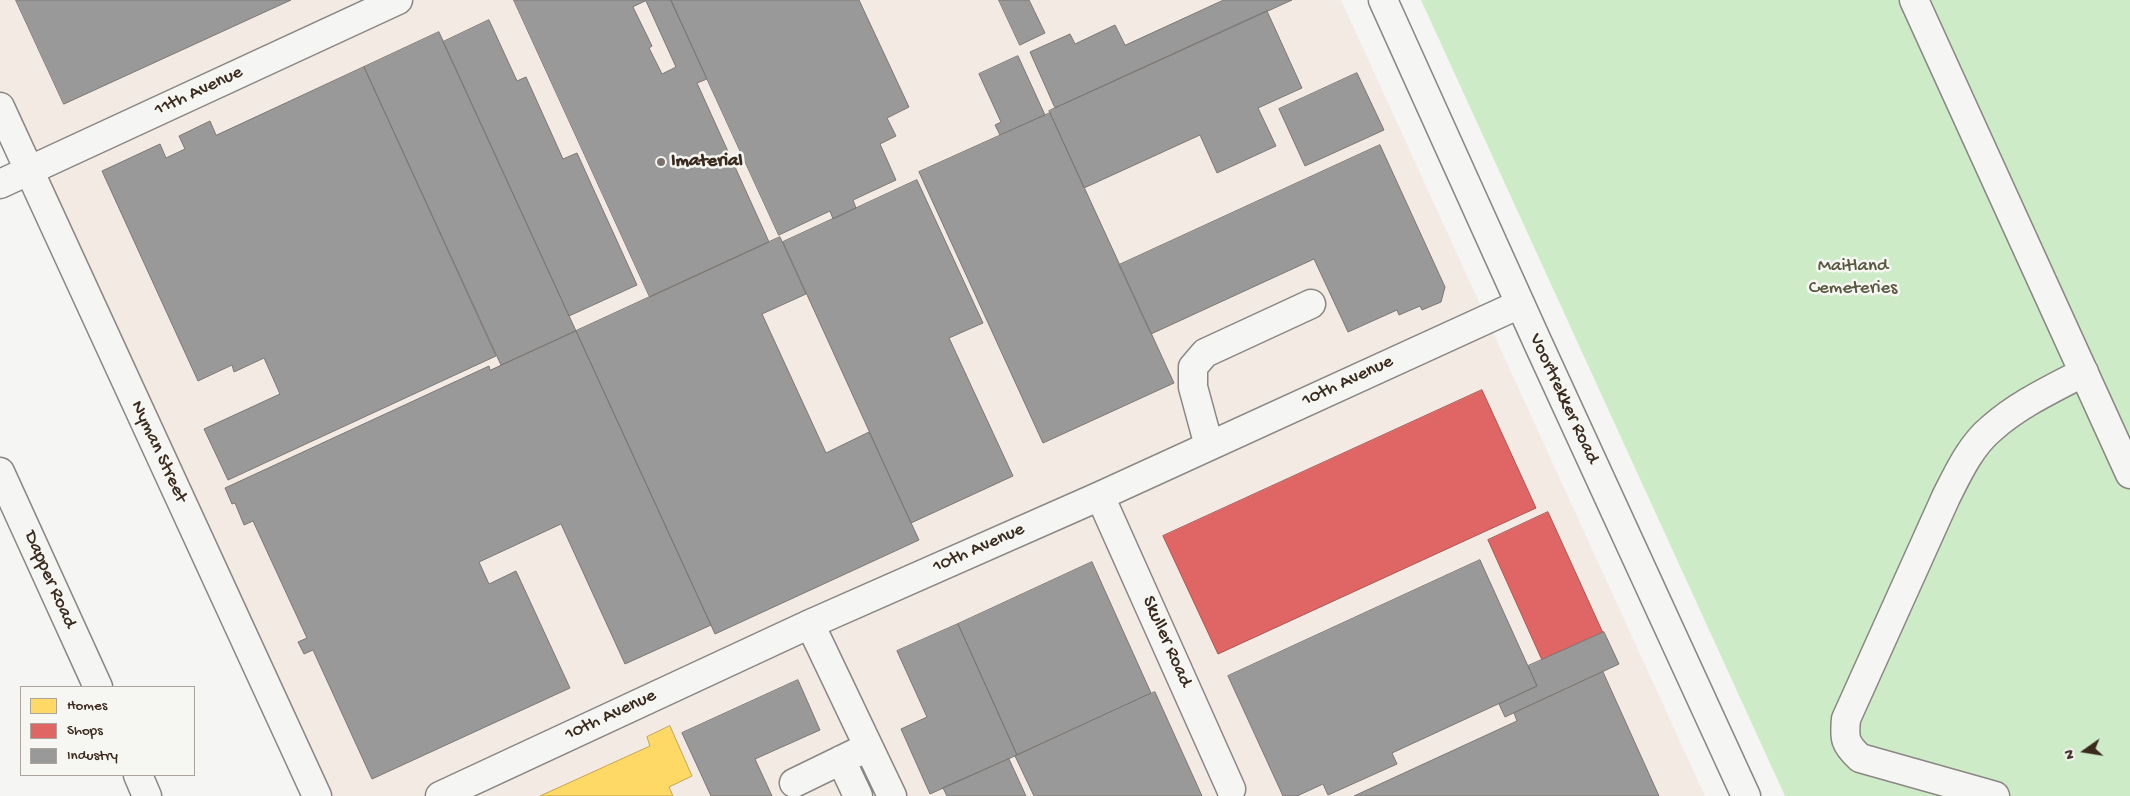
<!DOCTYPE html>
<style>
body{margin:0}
#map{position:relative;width:2130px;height:796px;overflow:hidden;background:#f5f5f3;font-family:"Gochi Hand",sans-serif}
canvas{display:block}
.legend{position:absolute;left:20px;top:686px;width:175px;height:90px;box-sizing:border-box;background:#f6f6f2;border:1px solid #aba49d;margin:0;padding:6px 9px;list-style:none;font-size:15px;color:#3b2a1e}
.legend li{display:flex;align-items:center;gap:10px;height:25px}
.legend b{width:25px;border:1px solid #aba49d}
.north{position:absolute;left:2060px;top:726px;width:50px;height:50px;-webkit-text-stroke:4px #f6f6f2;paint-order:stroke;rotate:257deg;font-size:14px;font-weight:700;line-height:20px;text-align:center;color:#3b2a1e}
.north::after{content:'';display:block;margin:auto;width:18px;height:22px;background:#3b2a1e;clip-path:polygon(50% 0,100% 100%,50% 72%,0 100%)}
</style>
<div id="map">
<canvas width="2130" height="796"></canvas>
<ul class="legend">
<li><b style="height:14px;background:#ffd966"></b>Homes</li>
<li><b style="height:14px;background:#e06666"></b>Shops</li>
<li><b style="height:14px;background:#999"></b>Industry</li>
</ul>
<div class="north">N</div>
</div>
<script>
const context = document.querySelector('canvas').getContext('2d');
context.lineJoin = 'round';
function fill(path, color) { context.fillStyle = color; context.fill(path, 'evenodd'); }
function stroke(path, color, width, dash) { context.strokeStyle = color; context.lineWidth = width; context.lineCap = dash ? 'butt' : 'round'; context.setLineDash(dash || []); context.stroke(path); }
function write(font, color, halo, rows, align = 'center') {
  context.font = font + ' "Gochi Hand",sans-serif'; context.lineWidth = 5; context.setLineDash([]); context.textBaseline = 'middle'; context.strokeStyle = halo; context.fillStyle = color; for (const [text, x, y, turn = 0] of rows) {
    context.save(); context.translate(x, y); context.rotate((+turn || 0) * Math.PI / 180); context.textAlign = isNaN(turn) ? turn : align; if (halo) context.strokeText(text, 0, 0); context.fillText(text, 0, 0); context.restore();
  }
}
const built = new Path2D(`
 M0,0H1341L1705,796H317L0,107Z`);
const green = new Path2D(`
 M1421,0H2130V796H1785Z`);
const homes = new Path2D(`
 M670,726L692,776L669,787L673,796H540L650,746L647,737Z`);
const shops = new Path2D(`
 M1482,390L1536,508L1218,654L1163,536Z
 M1548,512L1603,633L1542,660L1488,540Z`);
const industry = new Path2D(`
 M16,0H291L64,104Z
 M514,0H671L707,79L697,83L769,242L650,297ZM646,1L676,67L662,74L649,48L652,46L633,7Z
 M671,0H859L909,107L887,118L896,136L880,144L896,180L853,200L856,208L833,219L830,211L779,235Z
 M999,0H1029L1045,33L1020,45Z
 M1224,0H1292L1055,108L1030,52L1070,34L1075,44L1115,25L1125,45Z
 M1267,11L1302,88L1258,108L1276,146L1217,173L1200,135L1084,188L1049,111Z
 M489,20L517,81L526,77L563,159L577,153L637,285L569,316L443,42Z
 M439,32L576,331L501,365L364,67Z
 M1018,56L1045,115L1000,135L995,125L1001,122L979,74Z
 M364,67L496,356L228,480L204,429L280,394L264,358L234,372L232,365L198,381L102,171L160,144L166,158L185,149L179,136L210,121L216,135Z
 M1357,73L1384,130L1305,166L1279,109Z
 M1050,113L1174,383L1043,443L919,172Z
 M1380,145L1445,287L1441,302L1422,310L1420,306L1399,315L1397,310L1348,332L1314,259L1151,334L1119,265Z
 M917,180L983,323L949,338L1013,476L911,523L783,242Z
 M780,237L806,294L762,314L826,453L869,432L919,540L715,634L576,331Z
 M576,331L711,625L625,664L561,524L479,562L489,584L516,571L570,688L372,779L313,650L304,654L298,642L307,638L253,521L244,525L235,503L232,504L225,488L489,366L490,370Z
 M1480,560L1537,686L1392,753L1397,764L1328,795L1323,784L1297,796H1283L1228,676Z
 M1092,562L1151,693L1017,755L958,624Z
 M958,624L1017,755L930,794L901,729L927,717L897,651Z
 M1604,632L1619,664L1505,717L1499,704L1537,686L1528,666Z
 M1603,672L1659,796H1354L1517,721L1514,713Z
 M798,680L820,730L755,759L772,796H711L682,733Z
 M1155,692L1202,796H1034L1015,756Z
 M1009,759L1026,796H947L943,788Z`);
const minor = new Path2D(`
 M1914,0L2130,474
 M0,107L317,796
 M0,184L398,0
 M1209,446L1193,387V367L1205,353L1311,304
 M0,472L98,687
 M1100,496L1231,789
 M810,624L892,796
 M841,760L858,796
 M138,775L147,796
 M794,783L868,747
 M440,796L810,624L1100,496L1520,304
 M1995,796L1860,758C1845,744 1844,739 1846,719L1946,497C1958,473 1971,445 1992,428C2019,404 2052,389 2084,372`);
const major = new Path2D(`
 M1383,0L1537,341L1746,796`);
const markers = [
 [661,162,5,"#7c7169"]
];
const streetNames = [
 ["11th Avenue",199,92,-25],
 ["10th Avenue",1348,382,-25],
 ["Voortrekker Road",1563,399,65],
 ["Nyman Street",158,452,65],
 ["10th Avenue",979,549,-24],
 ["Dapper Road",49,580,66],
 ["Skuller Road",1166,642,66],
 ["10th Avenue",611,716,-25]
];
const poiNames = [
 ["Imaterial",671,162]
];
const parkNames = [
 ["Maitland",1853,267],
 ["Cemeteries",1853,289]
];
fill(built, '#f3eae4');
fill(green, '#ceebc8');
fill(homes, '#ffd966');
stroke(homes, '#c4a450', 1);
fill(shops, '#e06666');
stroke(shops, '#ae5450', 1);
fill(industry, '#999');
stroke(industry, '#7d7874', 1);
stroke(minor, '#8a8683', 31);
stroke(major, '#8a8683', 31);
stroke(minor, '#f5f5f3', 28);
stroke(major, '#f5f5f3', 28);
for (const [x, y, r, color] of markers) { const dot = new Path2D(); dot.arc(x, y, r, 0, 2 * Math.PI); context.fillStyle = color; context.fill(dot); stroke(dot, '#f6f6f2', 2); }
write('19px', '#3b2a1e', '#f6f6f2', streetNames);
write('bold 19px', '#3b2a1e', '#f6f6f2', poiNames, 'left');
write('19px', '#585840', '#f6f6f2', parkNames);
</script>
